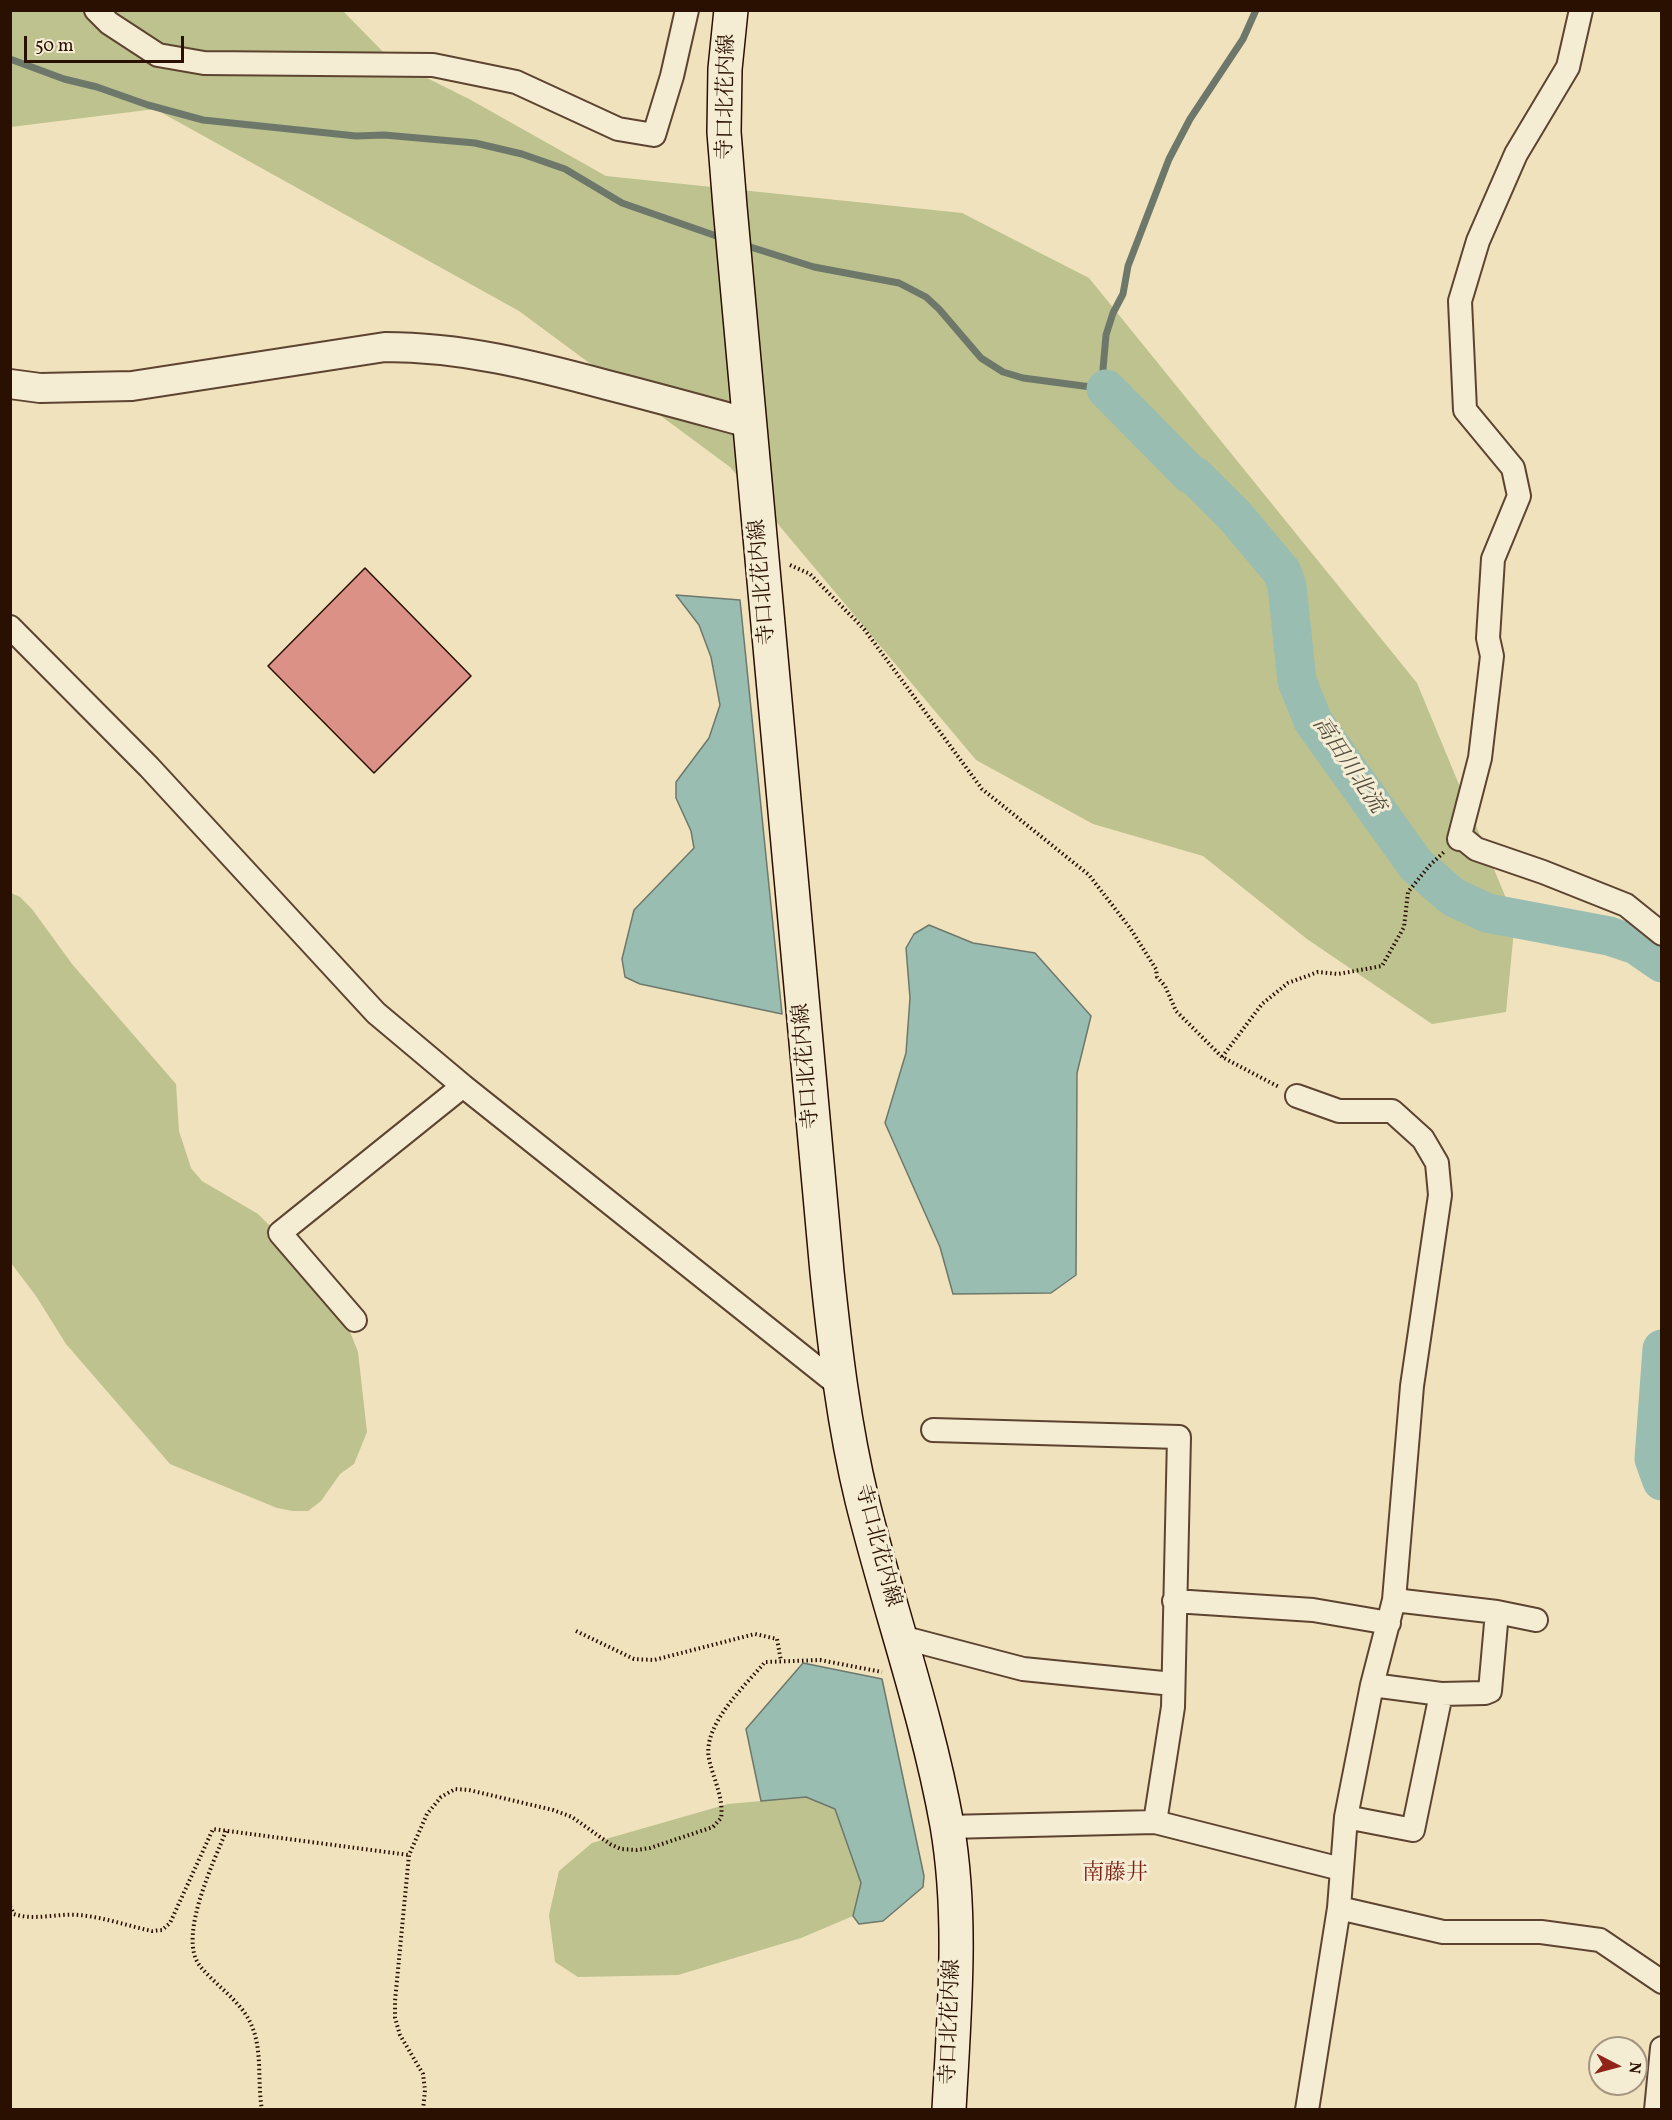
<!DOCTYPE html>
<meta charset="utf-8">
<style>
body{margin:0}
#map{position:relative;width:1672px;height:2120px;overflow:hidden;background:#f0e2bd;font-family:Vollkorn,serif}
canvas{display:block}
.frame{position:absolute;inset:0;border:12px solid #2a1001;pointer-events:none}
.north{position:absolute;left:1588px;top:2036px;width:60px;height:60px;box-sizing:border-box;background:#f5ecd4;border:2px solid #a49480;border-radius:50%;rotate:96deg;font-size:16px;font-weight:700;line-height:24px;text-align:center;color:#2a1001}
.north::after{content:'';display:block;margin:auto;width:21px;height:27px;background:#8f2418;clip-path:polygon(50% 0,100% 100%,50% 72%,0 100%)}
.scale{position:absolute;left:24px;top:36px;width:160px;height:27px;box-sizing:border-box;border:3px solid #2a1001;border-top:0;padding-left:8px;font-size:18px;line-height:21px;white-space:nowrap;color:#2a1001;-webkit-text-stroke:4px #f5ecd4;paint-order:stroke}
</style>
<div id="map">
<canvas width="1672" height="2120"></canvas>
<div class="frame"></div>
<div class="north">N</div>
<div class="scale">50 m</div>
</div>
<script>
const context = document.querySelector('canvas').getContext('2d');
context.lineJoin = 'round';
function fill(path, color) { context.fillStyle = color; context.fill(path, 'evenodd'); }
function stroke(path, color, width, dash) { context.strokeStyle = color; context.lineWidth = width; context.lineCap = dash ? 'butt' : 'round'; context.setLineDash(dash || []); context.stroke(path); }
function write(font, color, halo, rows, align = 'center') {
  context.font = font + ' Vollkorn,"Noto Serif JP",serif'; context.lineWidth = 6; context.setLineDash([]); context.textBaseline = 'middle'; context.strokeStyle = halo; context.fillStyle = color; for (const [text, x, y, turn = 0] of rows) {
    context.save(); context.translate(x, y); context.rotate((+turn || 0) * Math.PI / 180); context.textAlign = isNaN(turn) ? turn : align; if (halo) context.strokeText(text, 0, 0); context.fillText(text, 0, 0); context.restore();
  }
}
const green = new Path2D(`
 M10,11H343L391,60L469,99L606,176L962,213L1089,278L1417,683L1515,920L1506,1012L1432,1024L1307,939L1203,856L1093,824L976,760L730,467L519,311L155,109L11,127Z
 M11,893L20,897L32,909L72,964L176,1084L179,1131L191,1168L202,1181L258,1214L333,1289L358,1352L367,1432L354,1464L340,1474L321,1501L308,1511H293L277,1508L170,1464L66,1344L36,1296L11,1263Z
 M806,1797L835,1809L861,1883L853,1916L801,1938L678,1975L578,1977L555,1962L549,1915L559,1871L592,1843L728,1804Z`);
const water = new Path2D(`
 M676,595L740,600L782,1014L640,984L625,977L622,959L634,910L694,848L691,831L676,798V782L709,738L720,705L711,657L699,625Z
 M929,925L973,943L1035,953L1091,1016L1077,1073L1076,1275L1051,1293L953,1294L940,1247L885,1123L906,1053L910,998L906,948L914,934Z
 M803,1663L882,1679L924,1876L923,1887L883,1921L859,1924L853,1916L861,1883L835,1809L806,1797L761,1801L746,1729Z`);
const stream = new Path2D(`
 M10,59L64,79L97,87L148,105L203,120L356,136L384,135L475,143L522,154L565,169L622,203L725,239
 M744,245L814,267L899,283L926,297L939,309L981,358L1003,372L1023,378L1106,389L1103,369L1106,335L1113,313L1123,294L1128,266L1169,159L1190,119L1243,39L1256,10`);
const river = new Path2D(`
 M1106,389L1191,475L1195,476L1235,516L1282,572L1287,586L1297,681L1313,721L1416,865L1453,897L1487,913L1609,936L1636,945L1662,963
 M1662,1349L1654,1459L1662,1481`);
const building = new Path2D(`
 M365,568L471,676L374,773L268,666Z`);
const path = new Path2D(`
 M790,565L810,574L864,629L982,789L1089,875L1130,928L1156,969L1157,977L1165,986L1176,1011L1222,1057L1279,1087
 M1222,1057L1262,1004L1288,983L1318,972L1338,974L1382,966L1404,927L1408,892L1429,866L1445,851
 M576,1631L634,1659L654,1660L755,1634L777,1639L781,1661
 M226,1831C214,1862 177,1937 200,1966C216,1986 240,2000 251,2024C263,2050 257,2082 262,2110
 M10,1906L14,1914C34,1921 57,1913 79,1915C103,1917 128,1926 152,1931L162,1930L170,1923L213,1829L409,1855
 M423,2110L425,2090L423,2074L400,2035L395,2018V2001L409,1855L427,1814L441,1797L455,1789L469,1790L553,1810L572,1817L610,1844L621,1849L637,1850L650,1848L713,1827L721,1818C724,1798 713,1778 709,1759C702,1725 745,1686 765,1662L820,1660L882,1672`);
const minor = new Path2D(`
 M96,10L109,23L158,55L204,63L433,65L516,82L618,129L654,135L672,76L687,10
 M1581,10L1568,67L1516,154L1478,241L1460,301L1465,410L1513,468L1519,496L1493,559L1488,638L1492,656L1480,758L1459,839L1465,840L1476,849L1543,872L1626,905L1662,934
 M10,627L149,767L376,1013L463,1086L841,1387
 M1297,1096L1339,1111H1392L1423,1139L1437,1163L1440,1195L1412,1386L1394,1600L1372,1685L1346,1817L1339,1908L1307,2110
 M355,1320L280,1233L463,1086
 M933,1430L1179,1437L1173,1707L1155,1822
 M1394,1600L1497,1612L1536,1620
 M1174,1601L1313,1610L1389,1623
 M901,1637L1023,1669L1173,1684
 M1372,1685L1441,1694L1485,1693L1490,1691L1497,1612
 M1346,1817L1413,1830L1441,1694
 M947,1827L1155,1822L1341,1869
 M1339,1908L1443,1932H1541L1600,1940L1662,1982
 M1656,2110L1662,2048`);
const tertiary = new Path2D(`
 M10,384L40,388L132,386L385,347C462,347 533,365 607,385C654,397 701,410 749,423`);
const secondary = new Path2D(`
 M731,10L725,69L724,132L730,207L827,1272C835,1349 844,1426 862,1500C889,1609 927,1714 947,1825C963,1918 954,2015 949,2110`);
const streetNames = [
 ["寺口北花内線",728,97,-89],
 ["寺口北花内線",764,582,-95],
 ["寺口北花内線",808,1066,-95],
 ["寺口北花内線",876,1546,75],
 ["寺口北花内線",952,2022,-88]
];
const waterNames = [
 ["高田川北流",1347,766,56]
];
const neighbourhoodNames = [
 ["南藤井",1115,1875]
];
fill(green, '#bdc28e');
fill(water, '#9abdb2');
stroke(water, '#6d786b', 1.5);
stroke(stream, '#6d786b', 7);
stroke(river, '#9abdb2', 39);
fill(building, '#db9186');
stroke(building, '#2a1001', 1.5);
stroke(minor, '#5c4430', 26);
stroke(tertiary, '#5c4430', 32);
stroke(secondary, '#2a1001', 36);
stroke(path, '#2a1001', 4, [1.5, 3]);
stroke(minor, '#f5ecd4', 22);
stroke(tertiary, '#f5ecd4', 28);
stroke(secondary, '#f5ecd4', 33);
write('21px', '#2a1001', '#f5ecd4', streetNames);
write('italic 22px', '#514d3f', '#f5ecd4', waterNames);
write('22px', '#7a1f14', '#f5ecd4', neighbourhoodNames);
</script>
